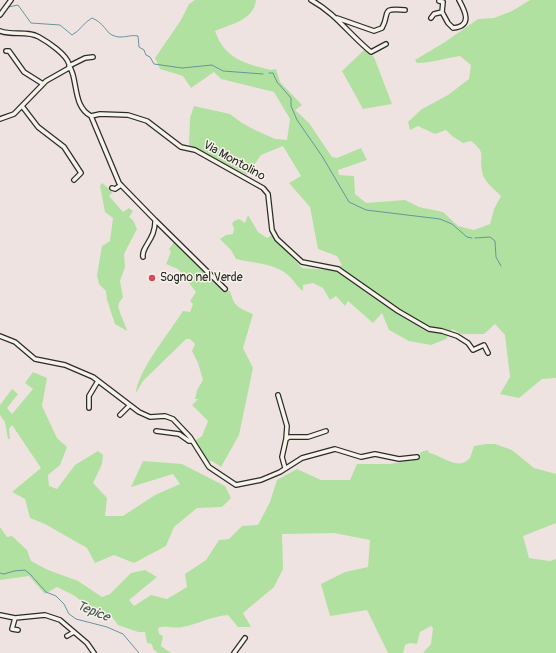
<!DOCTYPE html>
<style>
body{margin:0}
canvas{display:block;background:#efe3e1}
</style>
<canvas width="556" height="653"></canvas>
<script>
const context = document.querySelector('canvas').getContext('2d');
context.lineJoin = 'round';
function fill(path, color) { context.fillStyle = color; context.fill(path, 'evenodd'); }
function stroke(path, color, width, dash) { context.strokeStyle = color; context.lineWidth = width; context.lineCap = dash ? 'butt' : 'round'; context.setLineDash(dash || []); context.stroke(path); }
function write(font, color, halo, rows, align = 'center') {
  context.font = font + ' Pangolin,sans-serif'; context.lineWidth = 3; context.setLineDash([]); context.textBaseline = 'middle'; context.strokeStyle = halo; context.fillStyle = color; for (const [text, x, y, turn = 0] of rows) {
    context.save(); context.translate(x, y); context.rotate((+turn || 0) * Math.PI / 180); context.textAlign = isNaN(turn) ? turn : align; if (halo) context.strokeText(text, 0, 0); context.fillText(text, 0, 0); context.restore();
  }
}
const green = new Path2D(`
 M195,0H256C254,20 231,24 215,31C225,59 244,63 271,70L276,69L280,82L302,105L295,110L309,123L332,157L337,158L361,148L367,160L338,170L339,175L354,176L355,194L366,203L405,200L419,207L443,212L458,226L474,230L490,224L494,209L501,196C494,189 483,181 482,171C479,154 487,154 471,141L463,143L452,136L446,130L435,134L418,126L410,130L408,122L422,109L448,95L469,79L471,65L460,56C445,58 432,63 417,63L415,60L445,42L478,19L494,18L512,11L530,0H556V378L542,379L519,398L500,394L510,377L505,335L495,324L484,334H461L452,329L446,339L431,345L409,341L389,330L382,313L373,323L348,301L345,306L336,296L330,300L323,288L313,283L303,285V291C296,286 294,280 288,275C275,263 251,263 236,259L231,250L220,239L226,235L233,234L234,228L232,224L234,221L239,219L245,223L248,215L258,232L267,238L272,235L302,268L330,270L342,265L337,256L318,249L310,207L289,183L301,176L283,146L261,155L247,175L189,145L190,118L194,106L230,114L242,123L255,130L275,139L287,140L290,119L274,92L221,79L214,72L191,88L183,76L160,69L155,58L181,20L189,4Z
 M364,50L374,57L392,104L363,109L342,71Z
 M102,183L113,192L109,196L123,212L129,208L133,211L129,217L133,220L137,229L124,254L125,267L120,281L123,297C122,299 120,301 119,303C116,308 126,324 127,331L115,324L107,300L106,291L99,284L97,275L102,246L110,241L113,218L105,212L100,186Z
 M174,242C185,252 218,289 230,291C234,307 239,308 253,314L243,348L253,368L239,435L221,467L212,461L209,462L195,441L202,436L208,421L192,405L198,399H195L197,390L203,380L198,363L192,351L195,344L190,339H186L143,381L136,393C137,372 171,330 183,311L190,312L193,304L190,301L196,292L178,269L166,264L171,252L169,249Z
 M33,372L47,378L42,406L57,438L67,447L60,465L48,475L49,486L57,489L75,465L98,451L103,455L102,464L93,483L107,498L105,516H123L155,495L180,484L173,474L131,487L143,461L182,464L225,486L231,498L222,507L197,508L174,527L166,546L134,563L114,555L95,563L87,548L45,524L30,518L25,499L12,492L41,468L12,425L9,429L10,439H8L5,422L0,415V405L12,389L18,394L7,408L12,414L33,389L25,383Z
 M486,444H495L512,450L534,468L556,474V523L523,536L529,558L550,561L556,559V653H423L431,644L433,628L431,626L420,632L417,644L410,643L405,645L403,653H388L367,610L330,616L321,584L345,572L368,567L370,540L334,533L282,534L283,569L274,587L243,613L251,627H238L228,615C212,616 198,624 183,627C174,629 166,625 158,628L159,634L163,636L161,646L171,653H158L153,649L152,644L147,643L145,632H138L118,625L112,617L91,609L75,596L57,587L45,594L29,576L0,580V527L7,537L12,536L27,550L31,561L48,570L78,581L102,597L110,594L131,573L145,570L157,577L129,600L134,606L151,595L167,599L187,587L185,574L206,560L219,540L229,539L242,526L258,525L270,502L277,480L297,469L321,480H350L357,464H390L418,459L421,452L428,450L429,453C442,455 458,472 470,458L474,446Z`);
const stream = new Path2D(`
 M8,7L18,5L31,23L60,25L72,35C80,31 84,22 92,18C104,23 106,32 112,35C122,40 129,34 138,36L139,47L144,50L146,55L150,57L154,64L182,68L212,65L223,71L263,74
 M269,73H273L277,82L291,98V106L297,120L322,156L349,202L366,210L440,219L452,224L467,237L472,238
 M475,238L490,237L495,241L496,257L501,266
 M0,573L4,574L14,571L25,570L30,574L46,592L56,596L64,604L69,614L76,619L107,627L123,634L139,653`);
const minor = new Path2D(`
 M311,0C335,13 350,35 371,52L386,44
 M439,1L443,2L442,12
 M0,15L11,0
 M337,18L374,31L382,28C391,12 379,8 405,10
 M431,18L434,14L442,12L448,23L453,28C473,26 465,11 459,0
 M0,31C13,36 27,30 39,37C48,42 66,54 69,64C70,68 72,71 73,75C77,90 76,108 91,116L119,183L155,220C156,239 141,247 143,257
 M6,51H9L24,72L43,84
 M69,66L85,58L93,57
 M22,106L38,127L64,147L81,173L74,180
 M91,116L100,114L128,115L147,121L181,147L195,150L263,188L268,194L272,230L277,239L302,262L338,269L398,311L429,329L442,331L457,336L468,343L473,350L484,345L488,353
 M0,119L14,114L46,81L69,68
 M112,188L115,189L121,185
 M155,220L225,289
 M0,336L15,342L35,359L65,365L93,377L139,412L150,417L165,416L173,419L190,437L209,467L236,485L261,480L280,472L302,458L335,449L361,457L375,454L399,459L417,457
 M278,395L287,426L286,439
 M89,408V396L98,381
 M120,415L129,406
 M156,431L179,434L189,441H192
 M285,468L282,457L286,439L289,437H308L326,431
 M0,615L15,618L45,615L60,620L87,643L94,653
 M15,618L12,629L18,630
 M67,636L74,632
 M234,653L245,638`);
const markers = [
 [152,278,4,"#d1495b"]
];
const streetNames = [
 ["Via Montolino",234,161,29]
];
const poiNames = [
 ["Sogno nel Verde",160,278]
];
const waterNames = [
 ["Tepice",93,612,22]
];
fill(green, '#b1e1a0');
stroke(stream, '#66959e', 1);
stroke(minor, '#2b2b2b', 6);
stroke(minor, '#f7f3e8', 3.5);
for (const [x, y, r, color] of markers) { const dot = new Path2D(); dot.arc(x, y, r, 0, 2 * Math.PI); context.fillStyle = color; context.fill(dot); stroke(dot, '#f7f3e8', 1.5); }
write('12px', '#2b2b2b', '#f7f3e8', streetNames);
write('12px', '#2b2b2b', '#f7f3e8', poiNames, 'left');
write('italic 13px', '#44575b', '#f7f3e8', waterNames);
</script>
